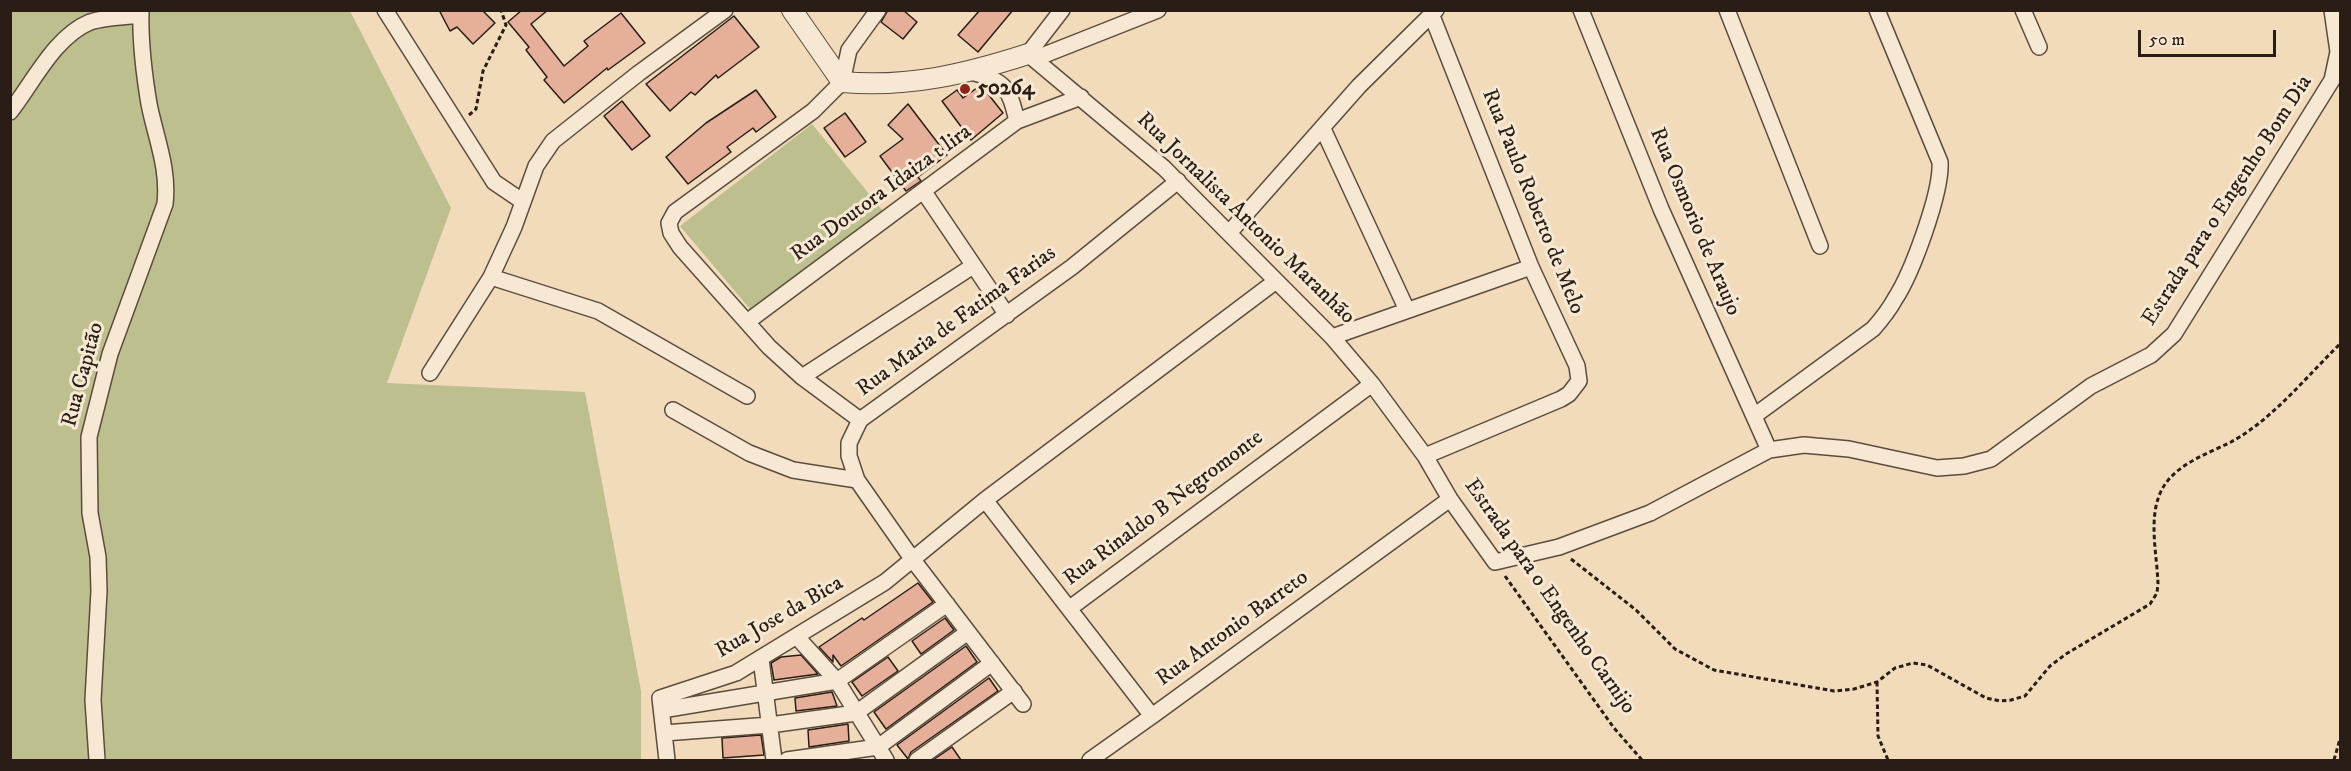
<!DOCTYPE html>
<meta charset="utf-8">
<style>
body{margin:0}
#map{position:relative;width:2351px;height:771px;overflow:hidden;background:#f1dbbb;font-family:"IM FELL DW Pica",serif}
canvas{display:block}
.frame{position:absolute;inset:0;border:12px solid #2a1d15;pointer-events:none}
.scale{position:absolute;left:2138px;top:30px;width:138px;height:27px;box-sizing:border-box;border:3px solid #2a1d15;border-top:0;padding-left:8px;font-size:18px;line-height:21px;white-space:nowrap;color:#2a1d15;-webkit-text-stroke:4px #f6e8d3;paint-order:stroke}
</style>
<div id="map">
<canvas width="2351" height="771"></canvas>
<div class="frame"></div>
<div class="scale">50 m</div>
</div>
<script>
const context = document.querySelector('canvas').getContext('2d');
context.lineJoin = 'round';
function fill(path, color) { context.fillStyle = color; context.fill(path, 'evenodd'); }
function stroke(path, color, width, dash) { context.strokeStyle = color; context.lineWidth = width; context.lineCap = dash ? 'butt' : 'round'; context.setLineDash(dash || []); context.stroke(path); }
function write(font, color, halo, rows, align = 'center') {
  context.font = font + ' "IM FELL DW Pica",serif'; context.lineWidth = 6; context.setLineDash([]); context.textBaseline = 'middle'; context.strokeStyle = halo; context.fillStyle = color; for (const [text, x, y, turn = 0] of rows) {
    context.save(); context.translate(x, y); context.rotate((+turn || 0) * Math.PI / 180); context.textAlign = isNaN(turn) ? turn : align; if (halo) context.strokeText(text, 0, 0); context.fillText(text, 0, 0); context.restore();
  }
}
const green = new Path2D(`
 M10,11H350L451,208L387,383L585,392L641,691V760H11Z
 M812,124L883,211L750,309L680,226Z`);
const building = new Path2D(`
 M439,10H482L495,23L473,44L457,27L450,31Z
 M522,10H548L531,24L564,66L588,46L584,41L621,13L645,43L608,70L607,68L564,103L544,80L547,77L526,50L529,47L508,22Z
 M888,10H903L917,22L903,39L881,22Z
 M980,10H1013L978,52L958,35Z
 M734,16L759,47L718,78L716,75L695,95L691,92L670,111L646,84Z
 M981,85L1003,113L971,140L942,101L957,90L963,98Z
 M756,90L776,117L756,132L753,128L727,147L731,152L688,184L666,157L706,123Z
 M622,101L650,136L632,150L604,116Z
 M908,104L947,155L918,177L921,181L906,191L880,156L903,139L888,125Z
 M845,113L866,142L845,157L824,128Z
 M918,583L933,602L841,666L833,655V662L819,647L862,618L864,620Z
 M945,618L954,630L921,654L912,641Z
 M966,646L977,662L886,729L874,712Z
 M801,655L818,674L774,680L771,663L781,657Z
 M888,657L898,671L862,696L852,682Z
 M989,678L998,691L911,752L908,759L897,745Z
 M832,692L837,706L796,711L795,698Z
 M848,724L849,741L809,747L808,730Z
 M761,735L764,755L723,758L722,738Z
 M952,747L961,760H933Z`);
const path = new Path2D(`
 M469,115L476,109L483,71L506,25L501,10
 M1571,559L1636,610L1675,649L1714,670L1834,691L1854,689L1877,682L1895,668L1913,663L1927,665L1986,698L2000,701L2011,700L2025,696L2050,666L2066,654L2150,604L2157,593L2158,583C2157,556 2149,522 2159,496C2170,466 2205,455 2231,442C2273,419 2306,377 2340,344
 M1505,576L1614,728L1642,760
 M1877,682L1878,736L1888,760
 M2334,760L2340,739`);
const minor = new Path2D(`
 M385,10L494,182L522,201
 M1062,10L1028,54L1164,168L1332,337L1372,384L1425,456L1450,499L1495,562L1559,547L1650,513L1769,450L1804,445L1849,449L1937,468L1964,466L1991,459L2091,386L2151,355L2174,334L2332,80L2338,52L2332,10
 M1581,10L1661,209L1769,450
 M1727,10L1820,246
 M2023,10L2039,47
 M1034,59L1158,10
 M971,72C1006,81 1009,88 1017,121
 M10,112C33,83 54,37 90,22C105,17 125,17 141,15
 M1323,129L1407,310
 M924,192L1007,315
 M1229,233L1359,86L1436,10
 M491,277L598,311L747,396
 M747,322L1017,121L1081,97
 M1332,337L1531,267
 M430,373L491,277L514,227L536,166L553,141L639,73L725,10
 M802,377L973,266
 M673,410L749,453L793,470L857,480
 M1754,416L1873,329C1881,320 1889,310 1895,299C1912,273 1942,192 1940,162L1877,10
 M860,420L802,377L769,347L680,247L671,233L669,223L675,212L813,111L842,82L849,50L878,10
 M1425,456L1561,399L1569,394L1579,381L1577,366L1531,267L1432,16
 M985,500L1152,716L1450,499
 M1070,608L1372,384
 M797,637L837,681L886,760
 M761,659L774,760
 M1023,704L913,560L857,480L849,456V443L860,420L1072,267L1178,181
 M662,710L837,681L947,604
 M664,733L770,725L856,713L968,632
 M97,760L93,700L99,591L98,557L90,513L89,437L110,354L165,204C169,168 156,139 149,104C144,74 140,41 141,10
 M667,760L660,698L736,673L885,582L985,500L1276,281
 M787,760L878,747L992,663
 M917,760L1014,691
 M1090,760L1152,716`);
const tertiary = new Path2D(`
 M792,10L842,82C908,88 966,74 1028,54`);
const markers = [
 [965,89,6,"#8f2418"]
];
const poiNames = [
 ["50264",977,89]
];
const streetNames = [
 ["Rua Doutora Idaiza t lira",882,194,-36],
 ["Estrada para o Engenho Bom Dia",2228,201,-57],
 ["Rua Paulo Roberto de Melo",1532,202,68],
 ["Rua Jornalista Antonio Maranhão",1245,219,44],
 ["Rua Osmorio de Araujo",1694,222,67],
 ["Rua Maria de Fatima Farias",957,322,-36],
 ["Rua Capitão",84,375,-75],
 ["Rua Rinaldo B Negromonte",1164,509,-37],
 ["Estrada para o Engenho Carnijo",1549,597,55],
 ["Rua Jose da Bica",780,618,-30],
 ["Rua Antonio Barreto",1233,629,-36]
];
fill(green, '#bdbf8e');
fill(building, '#e5af99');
stroke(building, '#2a1d15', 1.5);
stroke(minor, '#5c4c3e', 18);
stroke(tertiary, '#5c4c3e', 22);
stroke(path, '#2a1d15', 3, [4.5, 3]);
stroke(minor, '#f6e8d3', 15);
stroke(tertiary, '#f6e8d3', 20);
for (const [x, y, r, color] of markers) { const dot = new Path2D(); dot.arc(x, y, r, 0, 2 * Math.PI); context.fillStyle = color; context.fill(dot); stroke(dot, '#f6e8d3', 2); }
write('bold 22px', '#2a1d15', '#f6e8d3', poiNames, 'left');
write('22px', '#2a1d15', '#f6e8d3', streetNames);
</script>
